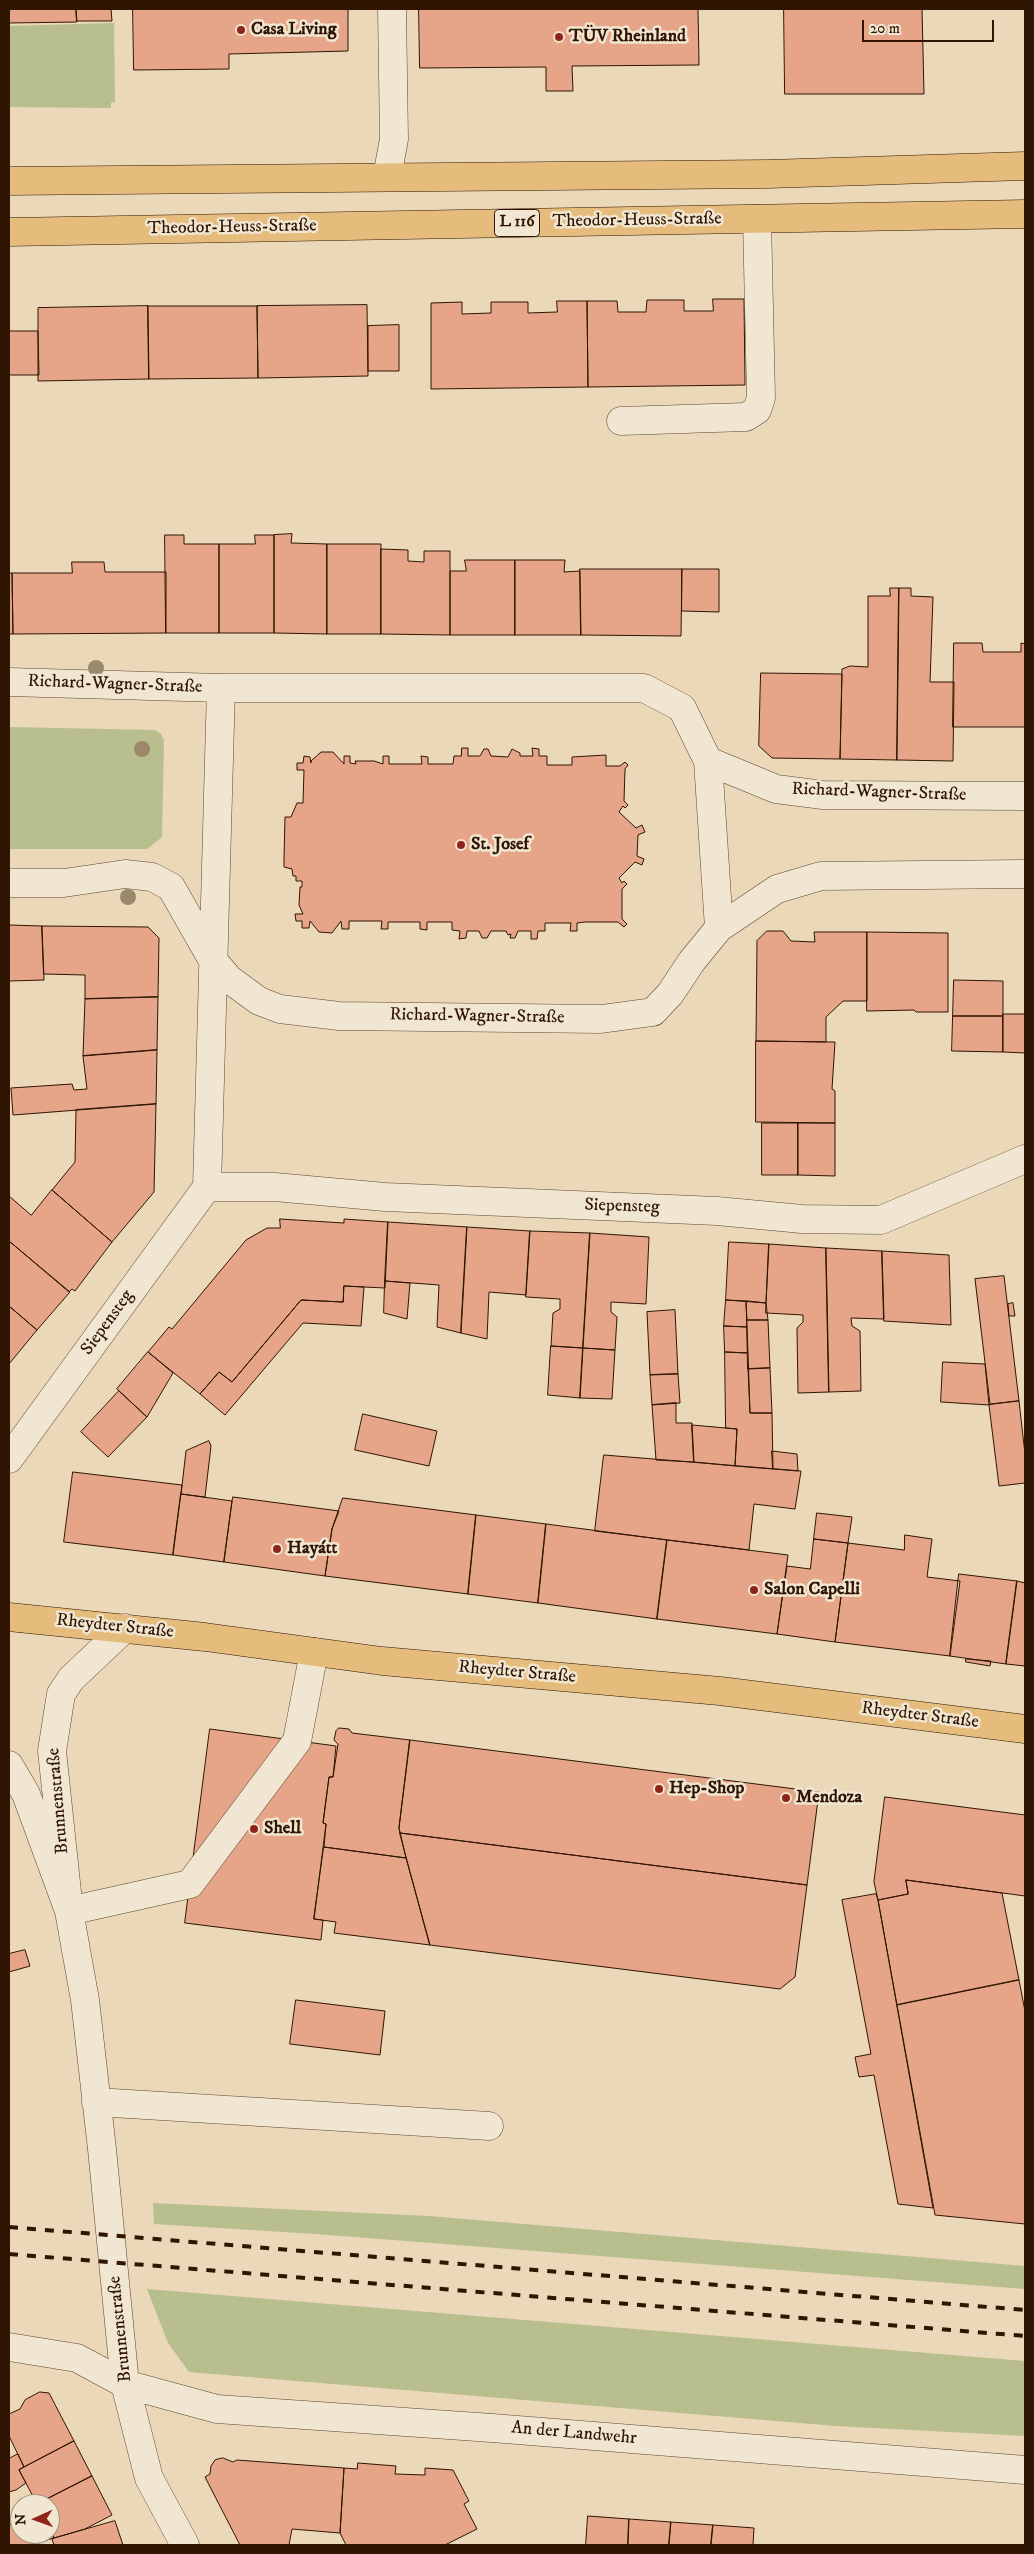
<!DOCTYPE html>
<meta charset="utf-8">
<style>
body{margin:0}
#map{position:relative;width:1034px;height:2554px;overflow:hidden;background:#ead8b8;font-family:"IM FELL DW Pica",serif}
canvas{display:block}
.frame{position:absolute;inset:0;border:10px solid #2f1502;pointer-events:none}
.north{position:absolute;left:10px;top:2494px;width:50px;height:50px;box-sizing:border-box;background:#f1e6d1;border:1px solid #a3927e;border-radius:50%;rotate:268deg;font-size:14px;font-weight:700;line-height:20px;text-align:center;color:#2f1502}
.north::after{content:'';display:block;margin:auto;width:18px;height:22px;background:#8f2418;clip-path:polygon(50% 0,100% 100%,50% 72%,0 100%)}
.scale{position:absolute;left:862px;top:20px;width:132px;height:22px;box-sizing:border-box;border:2px solid #2f1502;border-top:0;padding-left:6px;font-size:15px;line-height:18px;white-space:nowrap;color:#2f1502;-webkit-text-stroke:4px #f1e6d1;paint-order:stroke}
</style>
<div id="map">
<canvas width="1034" height="2554"></canvas>
<div class="frame"></div>
<div class="north">N</div>
<div class="scale">20 m</div>
</div>
<script>
const context = document.querySelector('canvas').getContext('2d');
context.lineJoin = 'round';
function fill(path, color) { context.fillStyle = color; context.fill(path, 'evenodd'); }
function stroke(path, color, width, dash) { context.strokeStyle = color; context.lineWidth = width; context.lineCap = dash ? 'butt' : 'round'; context.setLineDash(dash || []); context.stroke(path); }
function write(font, color, halo, rows, align = 'center') {
  context.font = font + ' "IM FELL DW Pica",serif'; context.lineWidth = 5; context.setLineDash([]); context.textBaseline = 'middle'; context.strokeStyle = halo; context.fillStyle = color; for (const [text, x, y, turn = 0] of rows) {
    context.save(); context.translate(x, y); context.rotate((+turn || 0) * Math.PI / 180); context.textAlign = isNaN(turn) ? turn : align; if (halo) context.strokeText(text, 0, 0); context.fillText(text, 0, 0); context.restore();
  }
}
const green = new Path2D(`
 M114,23L115,102L111,103V108L9,107V26Z
 M9,727L155,730L161,734L164,740L162,837L147,849H9Z
 M153,2203L429,2216L1025,2266V2289L316,2234L154,2224Z
 M147,2289L1025,2361V2436L836,2426L189,2372L168,2343Z`);
const building = new Path2D(`
 M9,9H76L77,22L9,23Z
 M76,9H111L112,21H77Z
 M133,9H348V51L229,54V69L134,70Z
 M419,9H698L699,65L572,66L573,91H546V67L420,68Z
 M784,9H922L924,94H785Z
 M713,299H744L745,385L588,387L587,301H617L618,312H646L647,300H684V311H713Z
 M557,301H587L588,387L431,389V303L462,302V314L491,313V302H528V313L557,312Z
 M367,305L368,376L258,378L257,306Z
 M148,306H257L258,378L149,379Z
 M148,306L149,379L38,381V308Z
 M399,325V371H368V326Z
 M9,331H38L39,375H9Z
 M292,534L291,543L327,544V634L274,633V535Z
 M165,535H184V544H219V633H166Z
 M255,535H274V633H219V544H255Z
 M327,544H381V634H327Z
 M381,549L408,550V561L424,562V551H450V635L381,634Z
 M465,560H515V635H450V571H466Z
 M515,560H565L564,572L580,571L581,635H515Z
 M72,562H104L105,572H166V633L13,634L12,573H72Z
 M580,569H682L681,636L581,635Z
 M682,569H719V612L682,611Z
 M9,573H12L13,634H9Z
 M890,588H899L897,760L840,759L842,669L850,666L868,667V596H890Z
 M899,588H911V596L933,597L930,682H954L953,761L897,760Z
 M954,643H982L983,652H1021V643L1025,644V727H953Z
 M761,673L842,674L840,759L772,758L759,746Z
 M462,748H468V756H480L484,749H488L491,756L508,757L512,749L520,753V756H533L532,748L539,749V756H547V765H572V757L606,755V766H620L625,762L628,765L625,769L624,801L628,805L625,808L623,806L619,812L636,828L642,825L645,832L638,835L637,856L644,859L642,865L635,862L619,878L622,883L624,881L627,884L622,889V919L627,924L624,927L618,922H585L577,923V931H570L571,923H545V931H538L537,939H531V931H518L515,938H510L511,934L508,935L506,931H491L487,938H482L479,931H467L466,938L459,939L460,931L452,930V922H427V930L420,929V922H388V929H381L382,921H349V929H342L341,921L332,933L319,932L310,921L309,928H302V921H296L295,914H303L299,905L300,887H302V881H296V876H293L292,869L284,867V859L285,817H291L297,803H303L304,770H297V763H303L304,756L310,757L311,763V761L321,752H333L344,764V756H350V763L356,764L355,761H374L383,764V756H389V764H422L421,756L428,757V764H453L454,756H461Z
 M9,925L42,926L44,980L9,981Z
 M42,926L148,927L159,938L158,997L85,999V975L44,974Z
 M767,931H783L791,941L815,942L814,932H867V1001H843L826,1017V1042L756,1041L757,941Z
 M867,932L948,933V1012H916L914,1010L867,1011Z
 M954,980L1003,981V1016H953Z
 M158,997L157,1050L83,1056L85,999Z
 M1003,1014H1025V1053L1003,1052Z
 M953,1016H1003V1052L952,1051Z
 M756,1041L835,1042L832,1089L835,1091V1123L756,1122Z
 M157,1050L156,1104L13,1115L11,1088L72,1084L74,1090L87,1089L83,1056Z
 M156,1104L154,1192L112,1242L52,1190L75,1162L76,1110Z
 M762,1123H798V1175H762Z
 M798,1123H835V1176L798,1175Z
 M52,1190L112,1242L75,1291L72,1289L69,1292L9,1241V1196L31,1215Z
 M280,1219L344,1223V1219L388,1222L385,1288L344,1286L343,1302L301,1300L232,1382L219,1372L200,1394L148,1352L169,1327L172,1329L246,1240L267,1228H280Z
 M388,1222L467,1227L461,1333L437,1327L439,1285L385,1281Z
 M467,1227L530,1231L526,1295L489,1292L487,1339L461,1333Z
 M530,1231L590,1233L583,1348L551,1346L553,1313L560,1309V1299L526,1297Z
 M590,1233L649,1237L646,1304L611,1302V1312L617,1317L615,1350L583,1348Z
 M9,1241L70,1292L37,1330L9,1306Z
 M729,1242L769,1244L766,1303L726,1300Z
 M769,1244L826,1248L829,1392L798,1393L797,1328L803,1322V1315L766,1313Z
 M826,1248L882,1251L884,1319L851,1318L852,1326L860,1331L861,1391L829,1392Z
 M882,1251L949,1255L951,1325L884,1321Z
 M1004,1276L1019,1401L990,1404L975,1279Z
 M385,1281L410,1283L407,1319L384,1313Z
 M344,1286L364,1287L361,1326L303,1323L225,1415L200,1394L219,1372L232,1382L301,1300L343,1302Z
 M726,1300L748,1301L746,1303L747,1327L724,1326Z
 M748,1301L766,1303L768,1320H747L746,1303Z
 M1013,1303L1015,1316H1009L1008,1304Z
 M9,1306L37,1330L9,1364Z
 M675,1310L678,1374L650,1375L647,1312Z
 M747,1320H768L770,1368L748,1369Z
 M724,1326L747,1327L748,1353L725,1352Z
 M551,1346L583,1348L580,1398L548,1395Z
 M583,1348L615,1350L612,1399L580,1398Z
 M148,1352L173,1373L147,1417L117,1389Z
 M725,1352L748,1353L750,1413H772L773,1469L735,1466L737,1429L726,1428Z
 M943,1362L985,1364L989,1405L941,1402Z
 M770,1368L772,1413H750L748,1369Z
 M678,1374L680,1403L652,1405L650,1375Z
 M119,1391L147,1417L108,1457L81,1432Z
 M1019,1401L1025,1454V1483L999,1486L989,1405Z
 M676,1403V1423H692L694,1462L656,1460L652,1405Z
 M363,1414L437,1431L429,1466L355,1450Z
 M692,1425L737,1429L735,1466L694,1462Z
 M209,1441L211,1446L205,1497L181,1494L186,1451Z
 M772,1451L797,1454L798,1471L773,1469Z
 M604,1455L801,1471L795,1509L754,1504L749,1550L595,1531Z
 M73,1472L182,1485L173,1555L64,1542Z
 M181,1494L232,1501L224,1562L173,1555Z
 M233,1497L339,1511L332,1529L325,1576L224,1562Z
 M343,1498L476,1515L468,1594L325,1576L332,1529Z
 M817,1513L852,1517L848,1543L814,1539Z
 M476,1515L546,1524L538,1603L468,1594Z
 M546,1524L667,1540L657,1619L538,1603Z
 M905,1535L932,1539L927,1577L960,1581L950,1656L835,1642L848,1543L904,1550Z
 M814,1539L848,1543L835,1642L777,1634L787,1566L810,1569Z
 M667,1540L788,1555L777,1634L657,1619Z
 M959,1574L1017,1581L1006,1664L950,1656Z
 M1017,1581L1025,1583V1666L1006,1664Z
 M966,1659L991,1661L990,1666L966,1662Z
 M339,1728L349,1729L352,1733L410,1740L399,1828L406,1858L324,1847L326,1824L323,1823L329,1777H333L338,1744L334,1740L336,1731Z
 M210,1729L336,1746L333,1777H329L323,1823L326,1824L314,1919L323,1920L321,1940L185,1923Z
 M410,1740L819,1792L807,1885L400,1833L399,1828Z
 M885,1797L1025,1815V1896L906,1880L908,1894L878,1900L874,1882Z
 M400,1833L807,1885L795,1977L780,1989L430,1945Z
 M324,1847L406,1858L430,1945L334,1933L336,1922L314,1919Z
 M906,1880L1002,1893L1019,1980L897,2005L878,1900L908,1894Z
 M876,1894L878,1900L933,2208L898,2204L874,2075L859,2077L855,2057L871,2054L842,1900Z
 M25,1950L30,1966L9,1972V1954Z
 M1019,1980L1025,2011V2224L935,2215L897,2005Z
 M296,2000L385,2011L380,2055L290,2044Z
 M40,2392L49,2393L74,2441L24,2467L9,2436V2414L20,2409L25,2400Z
 M74,2441L92,2476L37,2504L19,2470Z
 M18,2454L24,2467L19,2470L26,2483L16,2490L9,2492V2459Z
 M223,2458L233,2462L237,2460L344,2468L340,2533L292,2529L289,2545H240L205,2477L210,2474L211,2466L215,2460Z
 M358,2463L396,2466L395,2474L425,2475V2468L453,2470L469,2501L464,2504L477,2529L445,2545H346L340,2533L344,2468L357,2469Z
 M92,2476L112,2515L85,2529L54,2538L50,2530V2504H37Z
 M588,2516L629,2519L628,2545H586Z
 M629,2519L671,2522L669,2545H628Z
 M115,2521L123,2545H54L52,2539Z
 M20,2522V2534H50V2530L54,2538L29,2545H9V2525Z
 M671,2522L713,2525L711,2545H669Z
 M713,2525L754,2528L753,2545H711Z`);
const minor = new Path2D(`
 M387,177L394,139L392,9
 M621,421L746,417L757,410L761,398L757,219
 M9,682L221,688H644L682,708L708,761L719,928
 M708,761L776,789L823,795L1025,796
 M9,883H64L125,874L152,877L171,887L212,959L229,979L259,1001L280,1009L339,1016L601,1019L653,1012L670,994L692,961L719,928L777,889L821,876L1025,874
 M207,1187H275L385,1197L717,1211L802,1219L881,1220L1025,1159
 M9,1459L207,1187L221,688
 M125,1628L71,1679L61,1694L52,1751L69,1911L190,1884L297,1741L314,1652
 M9,1765L26,1794L69,1911L85,2000L102,2149L125,2384L149,2478L185,2545
 M96,2102L489,2126
 M9,2347L77,2358L125,2384L217,2409L492,2428L1025,2470`);
const major = new Path2D(`
 M9,181L768,174L1025,166
 M9,232L1025,214
 M9,1617L205,1637L382,1661L720,1691L1025,1729`);
const rail = new Path2D(`
 M9,2227L1025,2310
 M9,2254L1025,2336`);
const trees = [
 [96,668],
 [142,749],
 [128,897]
];
const markers = [
 [241,30,5,"#8f2418"],
 [559,37,5,"#8f2418"],
 [461,845,5,"#8f2418"],
 [277,1549,5,"#8f2418"],
 [754,1590,5,"#8f2418"],
 [659,1789,5,"#8f2418"],
 [786,1798,5,"#8f2418"],
 [254,1829,5,"#8f2418"]
];
const shields = [
 [517,223,45]
];
const shieldNames = [
 ["L 116",517,223]
];
const poiNames = [
 ["Casa Living",251,30],
 ["TÜV Rheinland",569,37],
 ["St. Josef",471,845],
 ["Hayátt",287,1549],
 ["Salon Capelli",764,1590],
 ["Hep-Shop",669,1789],
 ["Mendoza",796,1798],
 ["Shell",264,1829]
];
const streetNames = [
 ["Theodor-Heuss-Straße",637,221,-1],
 ["Theodor-Heuss-Straße",232,228,-1],
 ["Richard-Wagner-Straße",115,685,2],
 ["Richard-Wagner-Straße",879,793,2],
 ["Richard-Wagner-Straße",477,1017,1],
 ["Siepensteg",622,1207,2],
 ["Siepensteg",108,1323,-54],
 ["Rheydter Straße",115,1627,6],
 ["Rheydter Straße",517,1673,5],
 ["Rheydter Straße",920,1716,7],
 ["Brunnenstraße",59,1801,-95],
 ["Brunnenstraße",121,2329,-96],
 ["An der Landwehr",574,2434,5]
];
fill(green, '#b8be8e');
fill(building, '#e6a589');
stroke(building, '#2f1502', 1);
stroke(minor, '#5e4630', 29);
stroke(major, '#2f1502', 29);
stroke(minor, '#f1e6d1', 28);
stroke(major, '#e5bc7c', 28);
stroke(rail, '#2f1502', 4, [9, 9]);
context.fillStyle = '#9a896b';
for (const [x, y] of trees) { context.beginPath(); context.arc(x, y, 8, 0, 2 * Math.PI); context.fill(); }
for (const [x, y, r, color] of markers) { const dot = new Path2D(); dot.arc(x, y, r, 0, 2 * Math.PI); context.fillStyle = color; context.fill(dot); stroke(dot, '#f1e6d1', 2); }
for (const [x, y, w] of shields) { const box = new Path2D(); box.roundRect(x - w / 2, y - 13.5, w, 27, 4); context.fillStyle = '#f1e6d1'; context.fill(box); stroke(box, '#2f1502', 1); }
write('bold 16px', '#2f1502', null, shieldNames);
write('bold 18px', '#2f1502', '#f1e6d1', poiNames, 'left');
write('18px', '#2f1502', '#f1e6d1', streetNames);
</script>
